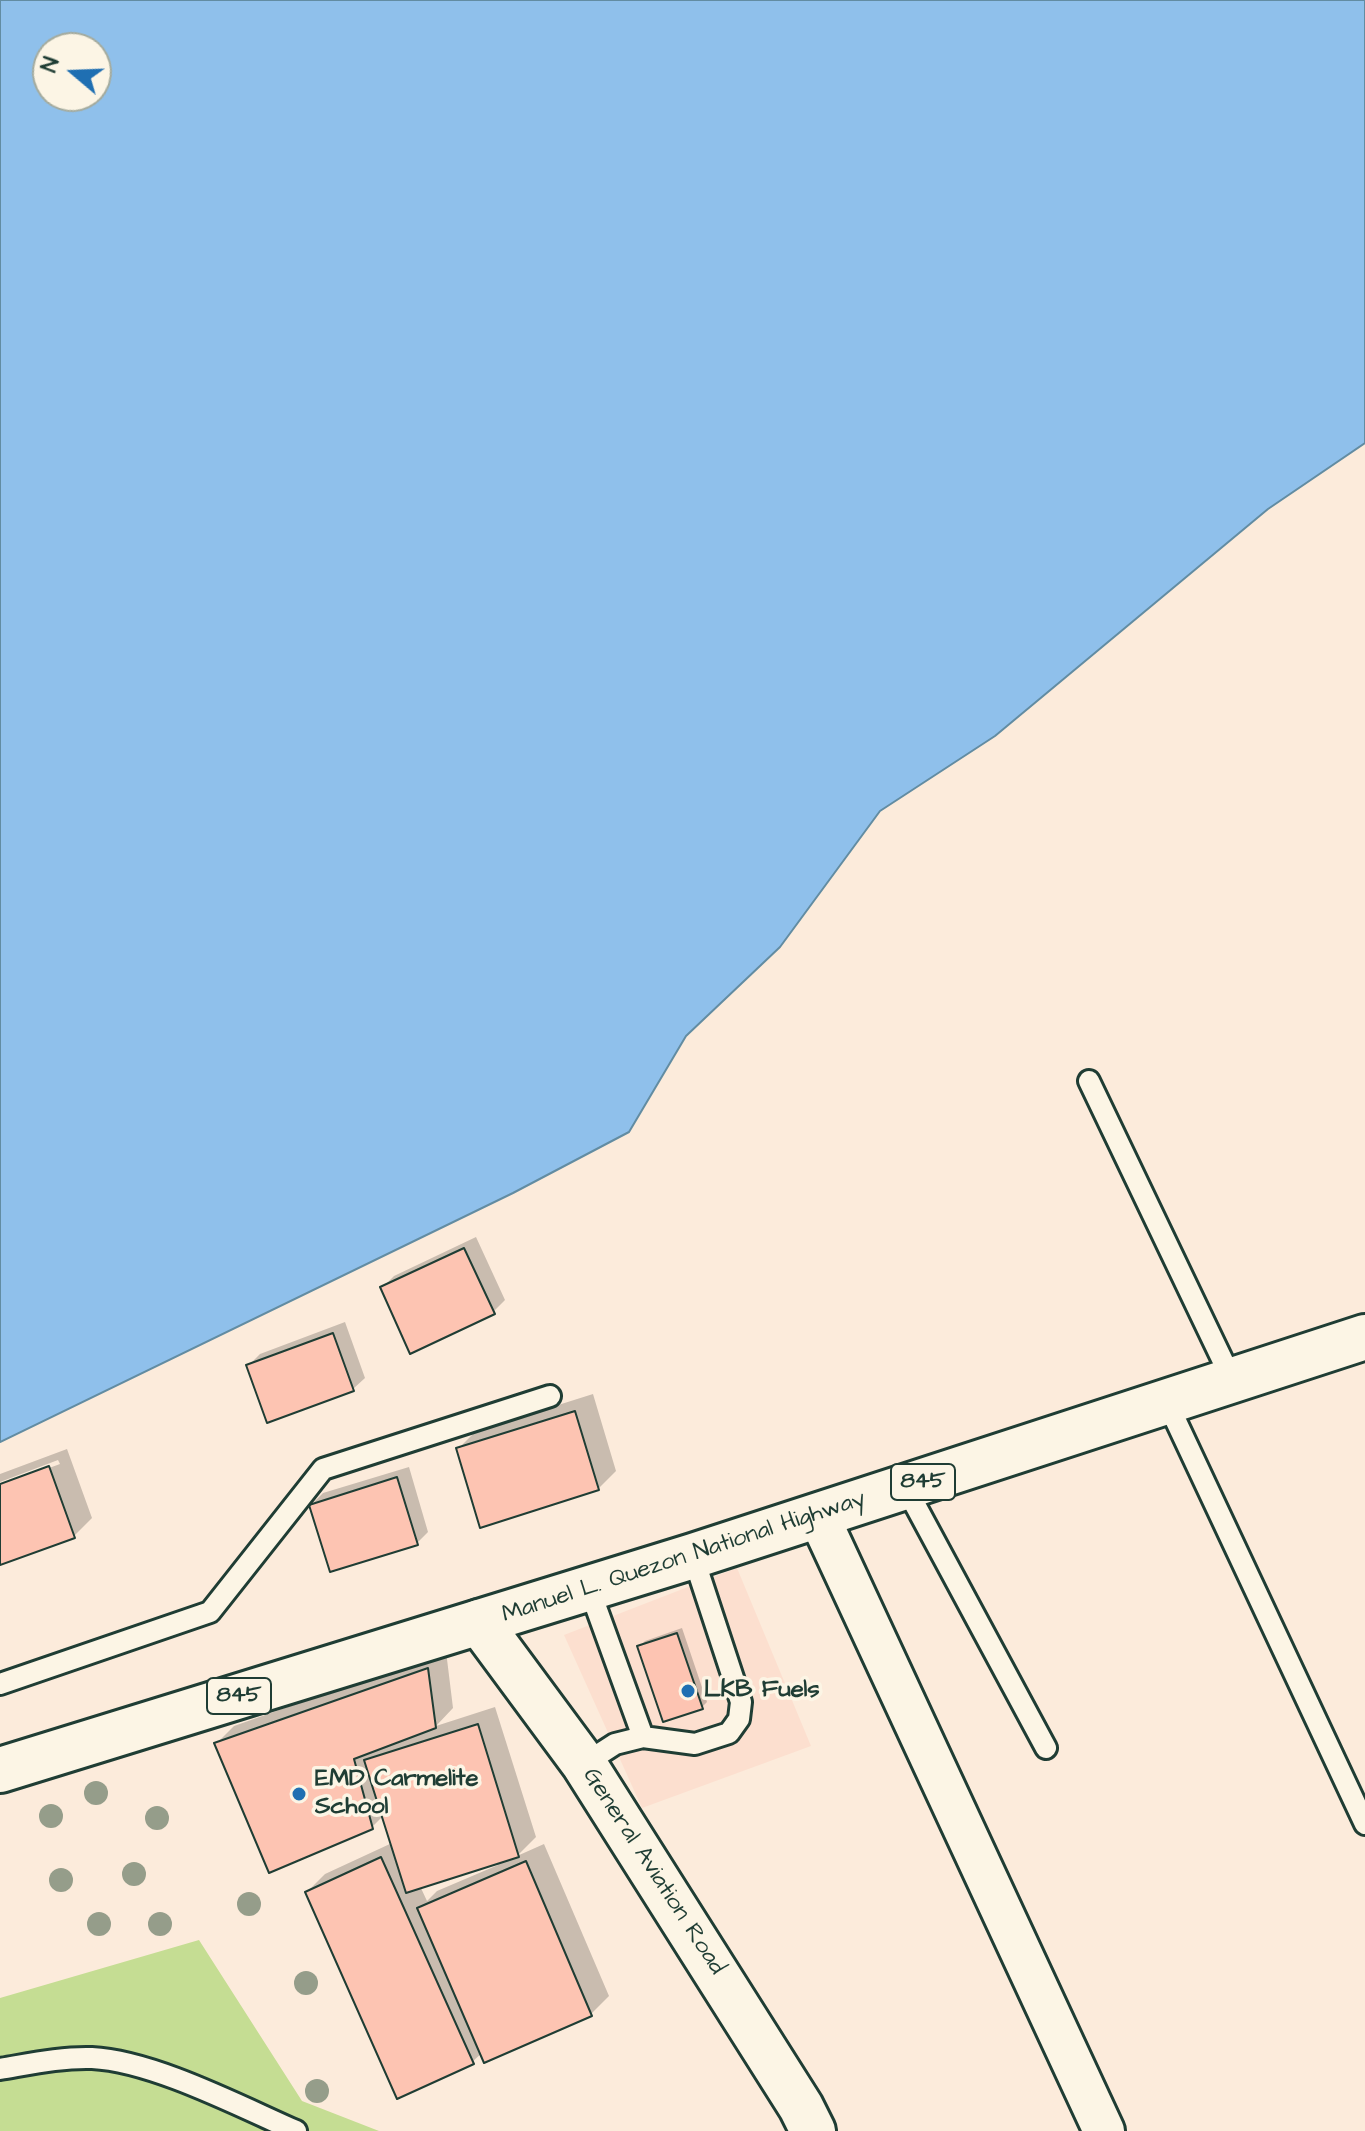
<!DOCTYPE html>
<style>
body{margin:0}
#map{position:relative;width:1365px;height:2131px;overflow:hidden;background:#fcebdb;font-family:"Architects Daughter",sans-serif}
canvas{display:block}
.north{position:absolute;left:32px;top:32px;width:80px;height:80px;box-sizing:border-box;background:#fcf5e5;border:2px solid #a4ab9e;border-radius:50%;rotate:289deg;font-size:22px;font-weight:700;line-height:32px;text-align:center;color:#1f3d34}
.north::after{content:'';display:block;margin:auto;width:28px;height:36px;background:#1f6fb2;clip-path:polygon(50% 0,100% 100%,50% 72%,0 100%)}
</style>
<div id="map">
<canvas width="1365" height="2131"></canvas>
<div class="north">N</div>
</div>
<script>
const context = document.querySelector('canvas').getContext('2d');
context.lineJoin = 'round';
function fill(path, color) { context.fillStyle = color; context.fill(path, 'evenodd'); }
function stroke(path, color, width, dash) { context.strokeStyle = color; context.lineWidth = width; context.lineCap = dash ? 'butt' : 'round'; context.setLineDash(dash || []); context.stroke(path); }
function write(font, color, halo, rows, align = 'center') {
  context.font = font + ' "Architects Daughter",sans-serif'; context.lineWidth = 7; context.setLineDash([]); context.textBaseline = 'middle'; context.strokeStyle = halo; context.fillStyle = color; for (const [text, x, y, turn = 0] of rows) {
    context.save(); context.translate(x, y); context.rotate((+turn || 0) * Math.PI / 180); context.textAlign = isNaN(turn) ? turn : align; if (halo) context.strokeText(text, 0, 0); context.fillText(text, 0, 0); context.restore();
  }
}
const built = new Path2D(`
 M737,1568L811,1746L642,1808L564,1635Z`);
const green = new Path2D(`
 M199,1940L302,2101L379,2131H0V1998Z`);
const water = new Path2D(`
 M0,0H1365V443L1268,509L995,736L880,811L780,947L686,1036L629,1132L513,1193L0,1442ZM48,48H96V96H48Z`);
const shadow = new Path2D(`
 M476,1237L505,1300L493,1312L382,1288L394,1276Z
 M345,1322L365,1378L353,1389L248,1366L260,1354Z
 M593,1394L616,1471L598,1489L458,1449L476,1431Z
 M67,1449L92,1518L74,1536L0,1563V1486L60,1464L58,1460L0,1482V1474Z
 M409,1467L428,1532L416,1544L311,1505L323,1493Z
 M682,1628L707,1702L702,1707L640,1646L645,1641Z
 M446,1651L453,1708L436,1726L495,1707L536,1837L517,1856L544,1844L609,1996L591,2014L482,2053L472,2062L307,1892L325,1874L392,1843L383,1816L371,1828L216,1744L234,1726ZM496,1862L498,1865L437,1891L427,1901L420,1886Z`);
const building = new Path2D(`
 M464,1248L495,1314L410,1354L380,1287Z
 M333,1333L354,1391L267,1423L246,1365Z
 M575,1411L599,1490L480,1528L456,1448Z
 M49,1466L75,1538L0,1565V1484Z
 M397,1477L418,1545L330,1572L309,1505Z
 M677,1633L703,1709L663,1722L637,1646Z
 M428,1668L436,1728L354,1759L373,1829L269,1873L214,1743Z
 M478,1724L519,1857L406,1893L364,1760Z
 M381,1857L474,2064L397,2099L305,1892Z
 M526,1861L592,2016L484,2063L417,1908Z`);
const service = new Path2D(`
 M1089,1081L1232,1380
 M1167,1402L1365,1824
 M906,1488L1046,1748
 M589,1588L643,1737
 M0,1684L210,1612L323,1469L550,1396
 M584,1764L615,1744L643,1737L695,1744L729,1733L739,1719L741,1702L693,1556
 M0,2069C30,2064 62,2057 92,2058C153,2061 239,2106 296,2131`);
const minor = new Path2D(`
 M818,1515L1104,2131`);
const secondary = new Path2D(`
 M479,1622L584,1764L801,2107L813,2131`);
const primary = new Path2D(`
 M0,1770L693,1556L1365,1337`);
const trees = [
 [96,1793],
 [51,1816],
 [157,1818],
 [134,1874],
 [61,1880],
 [249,1904],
 [99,1924],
 [160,1924],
 [306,1983],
 [317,2091]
];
const markers = [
 [688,1691,8,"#1f6fb2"],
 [299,1794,8,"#1f6fb2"]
];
const shields = [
 [923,1482,64],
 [239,1696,64]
];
const shieldNames = [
 ["845",923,1482],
 ["845",239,1696]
];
const streetNames = [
 ["Manuel L. Quezon National Highway",684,1558,-18],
 ["General Aviation Road",653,1872,57]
];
const poiNames = [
 ["LKB Fuels",704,1691],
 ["EMD Carmelite",315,1780],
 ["School",315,1808]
];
fill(built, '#fcdfcf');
fill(green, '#c5dd93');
fill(water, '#8fc0eb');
stroke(water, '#628ca2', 2);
fill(shadow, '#0003');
fill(building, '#fdc4b2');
stroke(building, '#1f3d34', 2);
stroke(service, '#1f3d34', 26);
stroke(minor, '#1f3d34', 46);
stroke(secondary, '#1f3d34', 50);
stroke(primary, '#1f3d34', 50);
stroke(service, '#fcf5e5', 20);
stroke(minor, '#fcf5e5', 40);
stroke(secondary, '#fcf5e5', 44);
stroke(primary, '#fcf5e5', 44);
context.fillStyle = '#959d8a';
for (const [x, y] of trees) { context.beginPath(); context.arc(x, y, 12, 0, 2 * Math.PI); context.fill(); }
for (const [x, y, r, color] of markers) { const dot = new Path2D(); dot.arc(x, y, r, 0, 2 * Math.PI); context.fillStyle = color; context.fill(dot); stroke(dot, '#fcf5e5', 3); }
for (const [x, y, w] of shields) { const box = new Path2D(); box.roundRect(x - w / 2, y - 18, w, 36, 6); context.fillStyle = '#fcf5e5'; context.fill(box); stroke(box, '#1f3d34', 2); }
write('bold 22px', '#1f3d34', null, shieldNames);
write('24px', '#1f3d34', '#fcf5e5', streetNames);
write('bold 24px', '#1f3d34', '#fcf5e5', poiNames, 'left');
</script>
